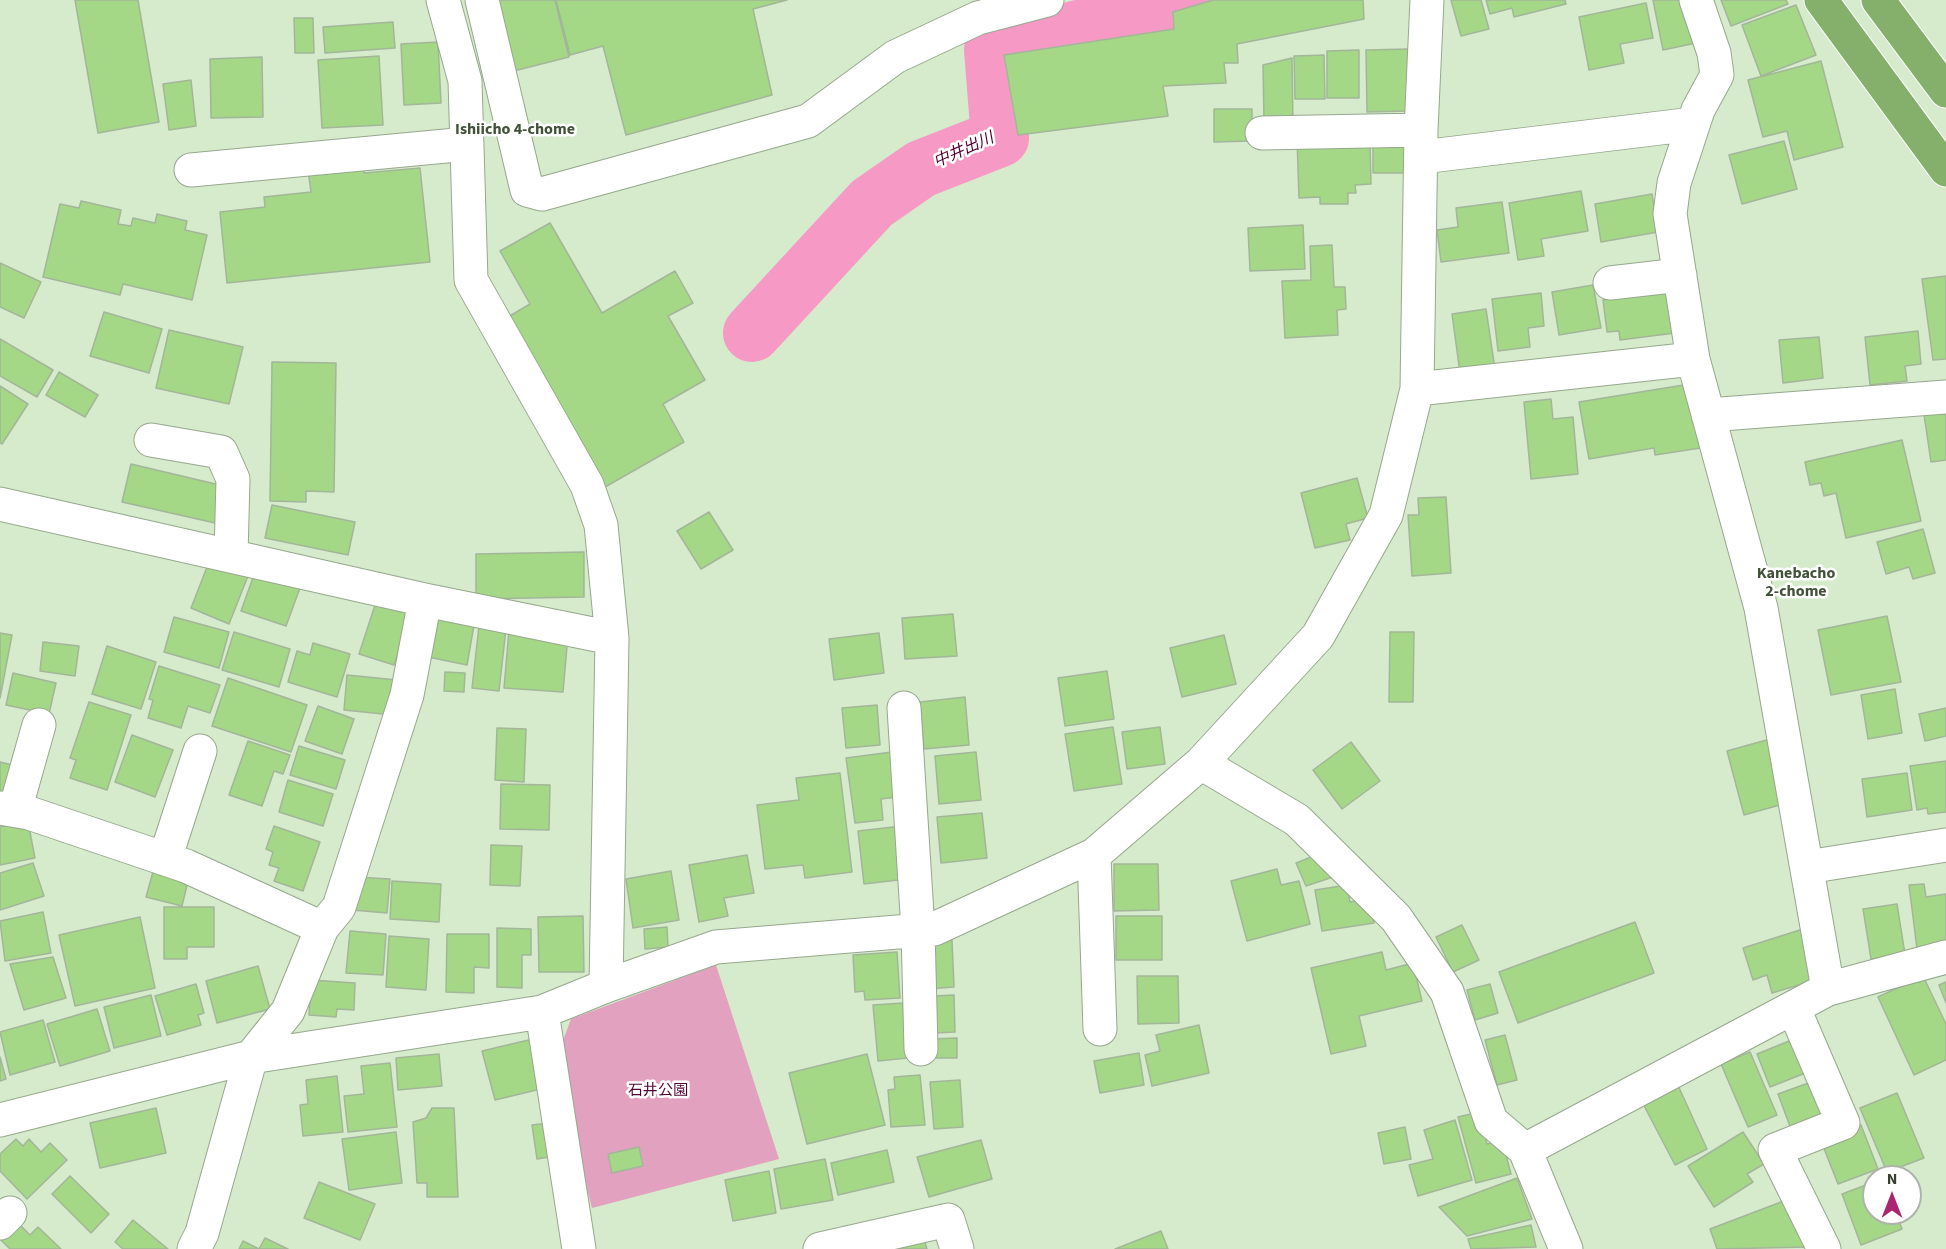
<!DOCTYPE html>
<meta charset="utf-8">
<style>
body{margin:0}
#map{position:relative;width:1946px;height:1249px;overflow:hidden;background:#d6eacc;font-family:"Source Sans 3",sans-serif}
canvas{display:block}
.north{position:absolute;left:1862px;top:1165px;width:60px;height:60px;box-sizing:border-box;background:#fff;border:2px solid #afb2ad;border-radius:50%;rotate:0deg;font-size:16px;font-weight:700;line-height:24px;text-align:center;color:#363e32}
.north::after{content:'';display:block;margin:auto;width:21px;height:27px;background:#a92570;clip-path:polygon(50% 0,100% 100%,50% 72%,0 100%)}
</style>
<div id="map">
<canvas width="1946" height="1249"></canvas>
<div class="north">N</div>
</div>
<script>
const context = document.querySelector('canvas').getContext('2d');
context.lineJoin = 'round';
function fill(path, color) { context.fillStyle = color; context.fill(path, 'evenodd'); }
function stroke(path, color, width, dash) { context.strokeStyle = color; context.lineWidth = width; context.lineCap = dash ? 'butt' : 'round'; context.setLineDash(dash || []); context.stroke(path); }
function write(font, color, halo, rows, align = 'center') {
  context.font = font + ' "Source Sans 3","Noto Sans JP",sans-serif'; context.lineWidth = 5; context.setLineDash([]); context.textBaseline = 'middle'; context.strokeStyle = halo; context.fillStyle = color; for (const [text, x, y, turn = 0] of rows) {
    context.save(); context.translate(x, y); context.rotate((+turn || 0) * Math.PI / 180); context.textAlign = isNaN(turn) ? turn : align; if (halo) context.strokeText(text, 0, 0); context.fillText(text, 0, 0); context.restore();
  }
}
const green = new Path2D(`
 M716,965L779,1159L592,1208L557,1075L561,1046L571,1019Z`);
const river = new Path2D(`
 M752,333L872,203L921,169L1000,138L993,50L1160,9L1181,0`);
const building = new Path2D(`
 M75,0H138L159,122L98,133Z
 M468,0H555L569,57L486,78Z
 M556,0H787L753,9L772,95L626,135L603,46L570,55Z
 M1213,0H1363L1364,19L1237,44L1238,63H1224L1226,83L1163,86L1168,116L1018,135L1004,55L1174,29L1173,12Z
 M1451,0H1481L1489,29L1461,36Z
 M1486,0H1565L1566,4L1514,17L1512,8L1490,14Z
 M1653,0H1687L1696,43L1663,50Z
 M1721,0H1786L1788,4L1731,26Z
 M1646,3L1653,38L1620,44L1624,63L1589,70L1579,17Z
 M1796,5L1816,55L1761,76L1742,25Z
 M294,18H313L314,53H295Z
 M393,22L395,48L325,53L323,27Z
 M438,42L441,103L404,105L401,44Z
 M1408,49L1409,111L1367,112L1366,50Z
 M1359,50V98H1327V51Z
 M1324,55L1325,99H1295L1294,56Z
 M379,56L383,125L322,128L318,60Z
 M262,57L263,117L211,118L210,59Z
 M1292,58L1293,122L1264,121L1263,65Z
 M1821,61L1843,147L1794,160L1787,131L1763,137L1748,80Z
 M191,80L196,126L169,130L163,84Z
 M1214,109H1252V141L1214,142Z
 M1404,137L1405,173H1373V138Z
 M1297,139L1370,143L1371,184L1355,185L1356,193H1348V204H1320V197L1299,198Z
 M1784,141L1797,189L1742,204L1729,155Z
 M364,164V173L420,168L430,262L227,283L220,212L265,207L264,197L311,192L308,170Z
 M1581,191L1588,231L1541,239L1544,256L1518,260L1509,203Z
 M1652,194L1658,232L1601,242L1595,204Z
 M81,201L121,210L118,224L131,226L133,218L155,223L157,214L187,221L185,230L207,235L192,300L123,284L120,295L43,277L60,204L79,208Z
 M1502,202L1509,253L1441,262L1437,230L1458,227L1456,208Z
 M550,223L602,313L675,271L693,303L668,316L705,380L663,404L684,442L605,487L508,317L530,304L500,251Z
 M1303,225L1305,269L1250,271L1248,228Z
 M1332,245L1334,287H1345L1346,309L1337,310L1338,335L1285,338L1282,281L1311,280L1310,246Z
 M0,263L41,282L24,318L0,307Z
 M1946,276V359L1933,360L1922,279Z
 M1593,285L1601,328L1559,335L1552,292Z
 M1678,290L1683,332L1620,340L1619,331L1607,332L1603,300Z
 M1541,293L1544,326L1528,328L1530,347L1498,351L1492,299Z
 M1486,309L1495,369L1460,373L1452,314Z
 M104,312L162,329L149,373L90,356Z
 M169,330L243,347L229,404L156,388Z
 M1918,331L1921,364L1905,366L1907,381L1870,385L1865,337Z
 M1819,337L1823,378L1783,383L1779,340Z
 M0,339L53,370L37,397L0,376Z
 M272,362L336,363L334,492L306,491V502L270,501Z
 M59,372L98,395L85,417L46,395Z
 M1696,383L1707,447L1655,455L1654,448L1589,459L1579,402Z
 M0,386L28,404L2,444L0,443Z
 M1551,399L1553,419L1573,417L1578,474L1531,479L1524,402Z
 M1946,404V460L1931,462L1923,408Z
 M1902,440L1921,521L1846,538L1836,493L1824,496L1821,483L1810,485L1805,462Z
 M131,464L224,486L215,523L122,502Z
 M1357,478L1368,518L1346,524L1350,540L1315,548L1301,493Z
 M1446,497L1451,573L1412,576L1408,515H1419L1418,498Z
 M272,505L355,522L348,555L265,538Z
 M709,512L733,550L701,569L677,531Z
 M1923,529L1935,573L1913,579L1909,567L1886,574L1877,542Z
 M584,552V597L476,599V554Z
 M209,562L248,576L229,624L191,608Z
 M255,572L300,588L286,626L241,611Z
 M377,599L412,611L394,665L359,654Z
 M437,607L476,614L467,665L428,657Z
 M953,614L957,656L905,659L902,618Z
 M1887,616L1901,682L1831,695L1818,630Z
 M174,617L229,632L219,668L164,652Z
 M480,617L507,620L499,691L472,688Z
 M509,630L568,635L563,692L504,688Z
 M234,632L290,649L279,687L222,670Z
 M1390,632H1414L1413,702H1389Z
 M0,633L12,635L0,698Z
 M879,633L884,673L834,680L829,639Z
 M1224,635L1236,684L1182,697L1170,648Z
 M43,642L79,646L75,676L40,671Z
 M313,643L350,654L337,697L288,682L297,651L310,655Z
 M107,646L156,662L141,709L92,694Z
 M159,666L220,685L210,713L188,706L181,728L148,718L153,700L149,699Z
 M1107,671L1114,719L1065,726L1058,678Z
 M445,672L465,673L464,692L444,691Z
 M13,673L56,683L49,714L6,705Z
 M347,675L397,680L393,715L344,710Z
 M228,678L307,705L291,752L212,726Z
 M1895,689L1902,733L1868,739L1861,695Z
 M965,697L969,745L924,749L920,702Z
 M89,702L131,715L107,790L70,778L76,760L70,758Z
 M877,705L880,745L846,748L842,708Z
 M318,706L354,719L342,754L305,741Z
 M1946,708V736L1925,741L1919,714Z
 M1113,727L1122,784L1074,791L1065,734Z
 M1160,727L1165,764L1127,769L1122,732Z
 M497,728L526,729L524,782L495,780Z
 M132,735L173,750L155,797L115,782Z
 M1770,739L1787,803L1744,815L1727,751Z
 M248,741L290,755L283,774L274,771L262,806L229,795Z
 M1351,742L1380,781L1342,809L1313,770Z
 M299,746L345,760L336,789L290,775Z
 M892,752L897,797L881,799L883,820L855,823L846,758Z
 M976,752L981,800L939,804L935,756Z
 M1946,761V812L1928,814L1927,808L1917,810L1910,766Z
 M0,762L20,767L13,796L0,793Z
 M840,773L852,872L805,878L803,865L765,869L757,805L799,800L796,778Z
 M1907,773L1912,810L1867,817L1862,779Z
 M288,780L333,794L323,826L279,812Z
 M501,784L550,785L549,830L500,829Z
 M982,813L987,858L941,863L937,817Z
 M28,822L35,858L0,865V827Z
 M274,826L320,842L303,891L274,881L279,868L269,865L273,852L266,849Z
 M902,826L907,879L864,884L858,831Z
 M491,845L522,846L520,886L490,885Z
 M1319,854L1336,876L1306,886L1296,863Z
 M747,855L754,893L724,898L728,916L699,922L689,865Z
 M33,863L44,896L0,910V873Z
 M1114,864H1158L1159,910L1114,911Z
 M154,868L189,877L182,906L146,897Z
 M1277,869L1281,885L1299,881L1310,924L1247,941L1231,881Z
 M671,871L679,920L633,928L626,879Z
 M355,877L390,879L387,913L352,910Z
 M392,881L441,884L439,922L390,919Z
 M1924,884L1926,897L1946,894V945L1917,949L1909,885Z
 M1347,885L1350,902L1370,899L1374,923L1322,931L1315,890Z
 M1897,904L1905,954L1871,959L1863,909Z
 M164,907H214V947H187V959H164Z
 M43,912L51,953L5,961L0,921Z
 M583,916L584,972H539L538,917Z
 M1116,916H1162V960H1116Z
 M140,917L155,988L75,1006L59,935Z
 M1635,922L1654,973L1518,1023L1499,972Z
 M1462,925L1479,960L1453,972L1436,937Z
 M667,927L668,947L645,949L644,929Z
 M497,928L531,929V955H522V988L497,987Z
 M1803,929L1819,979L1772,993L1767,975L1753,980L1743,948Z
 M350,931L386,934L383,975L346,973Z
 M447,934H489V968L474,967V993L446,992Z
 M389,936L429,939L426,990L386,987Z
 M952,940L954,987L927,989L925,942Z
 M897,952L900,998L865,1000L864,991L855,992L853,955Z
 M1382,952L1386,970L1413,963L1422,1001L1359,1016L1366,1046L1331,1054L1311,968Z
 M53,957L66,998L24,1010L10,964Z
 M258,966L270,1009L217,1023L206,981Z
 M1137,976H1178L1179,1023L1138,1024Z
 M1923,976L1946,1024V1060L1914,1075L1878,997Z
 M311,980L355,983L354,1010L337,1009L336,1017L309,1015Z
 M1946,982V1003L1939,985Z
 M196,984L204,1013L198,1015L201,1025L167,1035L155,996Z
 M1490,984L1498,1013L1475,1020L1467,990Z
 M151,995L161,1036L114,1048L104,1007Z
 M954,995L955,1032L935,1033L934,996Z
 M903,1003L908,1058L878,1061L873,1005Z
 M97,1009L110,1051L60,1066L47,1024Z
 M43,1020L55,1062L10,1075L0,1032Z
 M1199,1025L1209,1073L1152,1086L1145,1055L1160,1051L1156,1035Z
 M1505,1035L1517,1080L1497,1085L1485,1040Z
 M537,1038L549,1087L495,1100L482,1051Z
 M957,1038V1058H931L930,1039Z
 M1794,1039L1808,1072L1770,1087L1757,1054Z
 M1750,1052L1777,1115L1748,1127L1721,1064Z
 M1139,1053L1144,1085L1100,1093L1094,1061Z
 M439,1054L442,1086L398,1090L396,1058Z
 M867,1054L885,1125L807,1144L789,1073Z
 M0,1057L6,1079L0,1081Z
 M390,1063L397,1127L348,1132L344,1096L364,1094L361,1066Z
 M920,1075L925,1125L891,1127L888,1090L895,1089L894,1077Z
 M337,1076L343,1132L303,1136L300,1105L308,1104L306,1080Z
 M960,1080L963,1127L934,1129L930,1082Z
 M1676,1081L1707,1149L1675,1165L1640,1098Z
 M1814,1081L1827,1115L1791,1129L1778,1094Z
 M1897,1093L1924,1158L1887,1172L1860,1108Z
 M156,1108L166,1153L100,1168L90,1123Z
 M432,1108H454L458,1197H427V1183H417L413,1122L426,1118Z
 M1479,1112L1487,1144L1502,1140L1511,1174L1476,1183L1458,1117Z
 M1455,1120L1472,1180L1418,1196L1409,1165L1433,1159L1424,1130Z
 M556,1122L561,1155L537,1159L532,1125Z
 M1861,1125L1878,1169L1838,1184L1821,1141Z
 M1405,1127L1411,1159L1384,1164L1378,1133Z
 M396,1132L402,1183L349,1190L342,1139Z
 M1743,1132L1764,1164L1747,1174L1753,1182L1714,1207L1688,1166Z
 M16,1139L23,1146L29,1139L41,1152L50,1143L67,1160L27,1199L0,1171V1154Z
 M981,1140L992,1179L929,1197L917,1157Z
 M639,1147L643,1166L612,1173L608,1154Z
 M887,1150L894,1182L838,1195L831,1163Z
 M825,1159L833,1200L781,1209L774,1169Z
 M769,1171L776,1213L733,1221L725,1180Z
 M70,1176L109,1214L91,1233L52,1194Z
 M1517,1178L1532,1219L1467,1236L1439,1207Z
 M319,1182L375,1204L360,1240L304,1218Z
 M1874,1182V1213H1896L1902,1229L1861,1245L1842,1194Z
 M1789,1199L1808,1247L1717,1249L1710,1229Z
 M133,1220L168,1249H123L115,1242Z
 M17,1222L30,1235L38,1227L61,1249H10L0,1239Z
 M1531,1225L1536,1247L1471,1249L1468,1239Z
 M1161,1231L1168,1249H1115Z
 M922,1233L927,1249H869Z
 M265,1238L288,1249H239L243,1241L259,1249Z`);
const minor = new Path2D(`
 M443,0L465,81L471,280L587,485L601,525L612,638L606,986
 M482,0L527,190L542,194L808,121L895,57L978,18L1047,0
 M1696,0L1714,53L1717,75L1698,110L1674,183L1670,214L1693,359L1761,608L1828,989
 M1262,133L1421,130
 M1422,157L1693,124
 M191,170L467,144
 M1610,283L1680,275
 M1417,389L1693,359
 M1708,415L1946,397
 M151,440L221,452L233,479L231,555
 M0,504L425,600L612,638
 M904,708L918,930L921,1049
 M1201,763L1297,820L1396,918L1447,992L1491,1121L1525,1150L1566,1249
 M0,808L29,813L186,866L322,928
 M15,810L39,725
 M1094,855L1100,1029
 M165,859L200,751
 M1807,867L1946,845
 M1794,1009L1843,1123L1775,1150L1824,1249
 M542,1012L579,1249
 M0,1120L251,1057L542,1012L606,986L716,947L934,929L1094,855L1201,763L1318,636L1386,515L1417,389L1421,130L1427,0
 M1525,1150L1828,989L1946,957
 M0,1223L10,1213
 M194,1249L202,1233L251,1057L288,1011L322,928L339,907L407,695L425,600
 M820,1249L948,1220L957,1249`);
const highway = new Path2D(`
 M1821,0L1946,170
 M1878,0L1946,91`);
const parkNames = [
 ["石井公園",658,1092]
];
const neighbourhoodNames = [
 ["Ishiicho 4-chome",515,130],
 ["Kanebacho",1796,574],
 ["2-chome",1796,592]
];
const waterNames = [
 ["中井出川",964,151,-24]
];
fill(green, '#e2a1be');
stroke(river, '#f69ac5', 58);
fill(building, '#a4d786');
stroke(building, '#a3b69a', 1.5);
stroke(minor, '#96a88d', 35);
stroke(highway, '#fff', 35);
stroke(minor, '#fff', 33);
stroke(highway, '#84b06b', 33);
write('15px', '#540234', '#fff', parkNames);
write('bold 16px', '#425239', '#fff', neighbourhoodNames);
write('italic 16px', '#520032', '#fff', waterNames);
</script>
